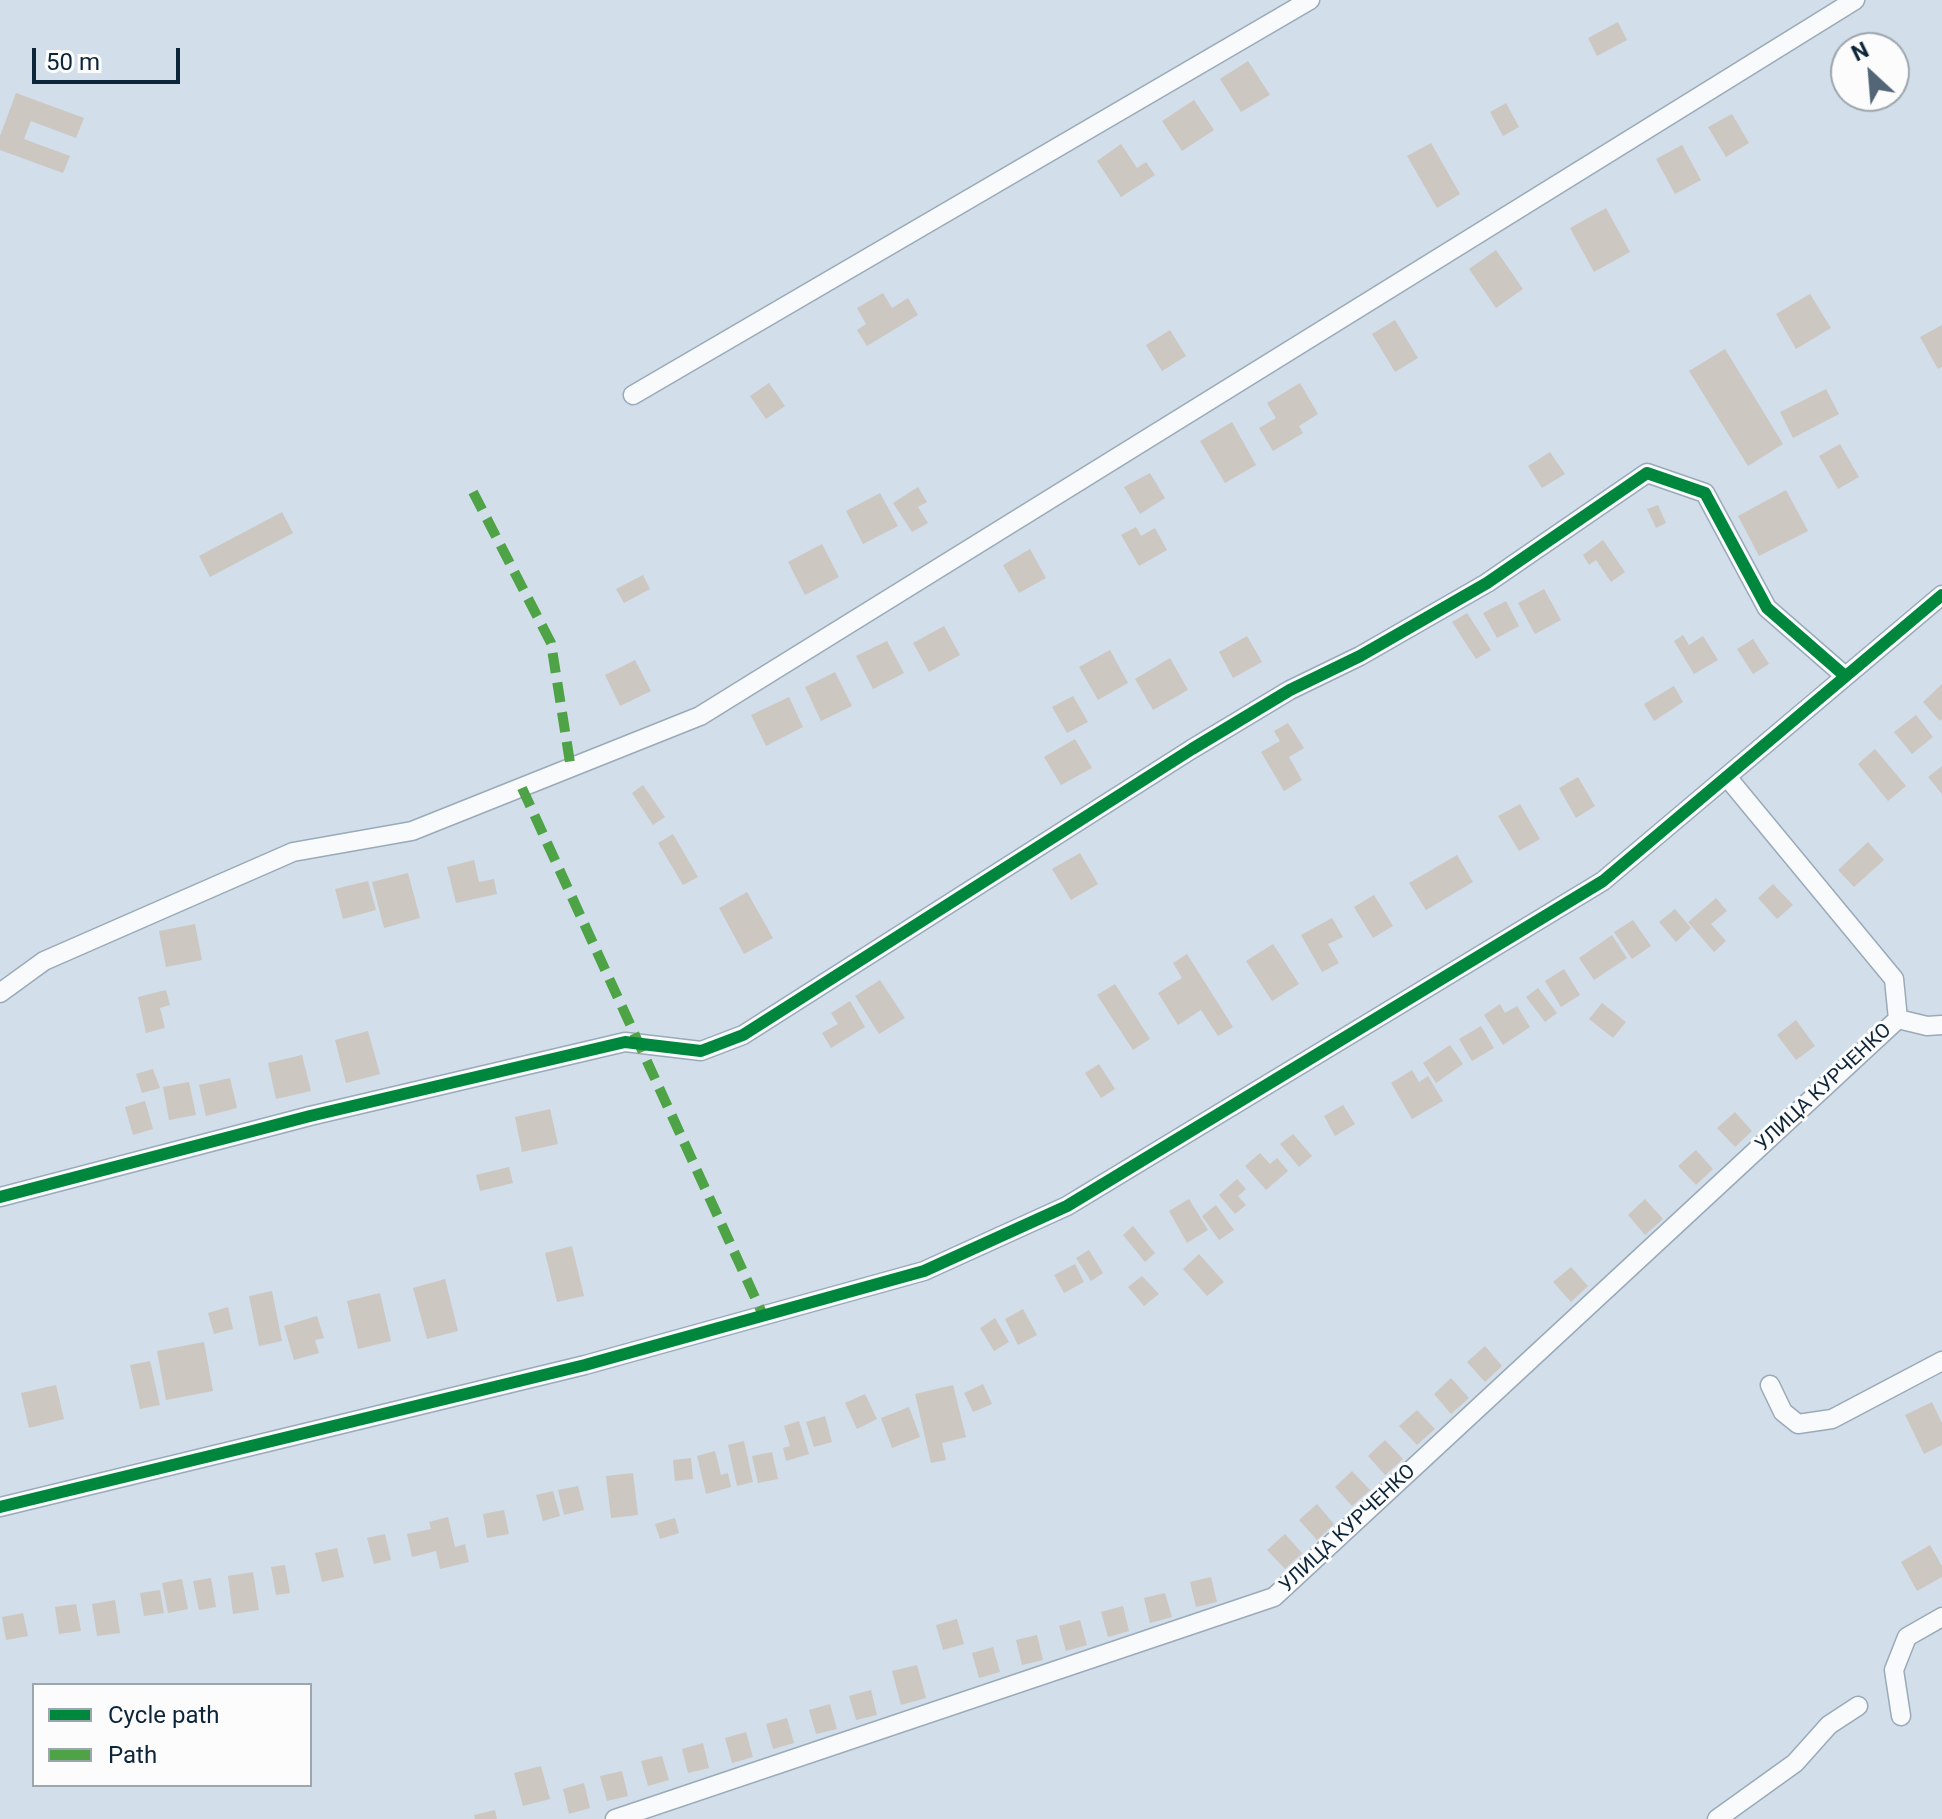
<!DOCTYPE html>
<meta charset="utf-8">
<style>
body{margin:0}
#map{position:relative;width:1942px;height:1819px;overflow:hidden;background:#d2deea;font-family:Roboto,sans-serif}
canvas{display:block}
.legend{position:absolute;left:32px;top:1683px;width:280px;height:104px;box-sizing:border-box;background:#fcfcfc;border:2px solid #9ca6ae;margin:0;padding:10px 14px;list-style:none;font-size:24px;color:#0d2539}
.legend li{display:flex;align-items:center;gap:16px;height:40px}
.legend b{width:40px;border:2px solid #9ca6ae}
.north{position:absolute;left:1830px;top:32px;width:80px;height:80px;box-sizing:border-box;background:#fcfcfc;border:2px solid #9ca6ae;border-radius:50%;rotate:334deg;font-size:22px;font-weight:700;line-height:32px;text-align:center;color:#0d2539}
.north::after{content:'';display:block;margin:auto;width:28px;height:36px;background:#526677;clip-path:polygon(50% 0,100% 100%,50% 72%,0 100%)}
.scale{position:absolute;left:32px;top:48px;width:148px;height:36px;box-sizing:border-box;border:4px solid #0d2539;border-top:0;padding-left:10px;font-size:24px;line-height:28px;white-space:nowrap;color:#0d2539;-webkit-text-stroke:6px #fcfcfc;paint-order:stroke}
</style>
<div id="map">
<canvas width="1942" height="1819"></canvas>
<ul class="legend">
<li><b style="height:10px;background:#00873e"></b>Cycle path</li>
<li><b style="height:10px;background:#4da345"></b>Path</li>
</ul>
<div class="north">N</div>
<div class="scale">50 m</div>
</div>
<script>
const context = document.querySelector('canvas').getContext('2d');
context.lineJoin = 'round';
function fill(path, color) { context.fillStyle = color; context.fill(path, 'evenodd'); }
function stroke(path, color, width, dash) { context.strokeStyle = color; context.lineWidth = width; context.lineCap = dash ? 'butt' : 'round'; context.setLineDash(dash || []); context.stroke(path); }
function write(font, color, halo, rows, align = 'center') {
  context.font = font + ' Roboto,sans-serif'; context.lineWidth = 6; context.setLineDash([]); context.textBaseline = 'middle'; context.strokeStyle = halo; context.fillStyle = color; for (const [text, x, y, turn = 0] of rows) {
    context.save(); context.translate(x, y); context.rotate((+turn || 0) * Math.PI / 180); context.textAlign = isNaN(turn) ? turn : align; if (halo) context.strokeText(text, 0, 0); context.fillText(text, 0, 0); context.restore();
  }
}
const building = new Path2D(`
 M1618,22L1627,40L1597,56L1588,38Z
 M1248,61L1270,95L1241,112L1220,79Z
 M16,93L84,118L76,138L31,121L24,139L70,156L63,173L0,150V136Z
 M1194,100L1214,130L1182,151L1162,121Z
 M1506,103L1519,127L1503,136L1490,112Z
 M1732,114L1749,143L1726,157L1708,127Z
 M1431,143L1460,194L1437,208L1407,156Z
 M1121,144L1137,168L1146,162L1155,175L1121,197L1097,161Z
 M1682,145L1701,180L1675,194L1656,159Z
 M1606,208L1630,252L1594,272L1570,228Z
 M1496,250L1523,289L1496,308L1469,269Z
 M883,293L892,308L908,298L918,315L867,346L857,330L866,324L857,308Z
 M1810,294L1831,328L1796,349L1776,314Z
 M1395,320L1418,358L1395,372L1372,334Z
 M1942,325V367L1938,369L1920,337Z
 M1170,330L1186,356L1162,371L1146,345Z
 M1725,349L1783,444L1748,466L1689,371Z
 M769,383L785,406L766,419L750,396Z
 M1300,383L1318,414L1299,426L1303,433L1273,451L1259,428L1276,418L1267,403Z
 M1826,389L1839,414L1793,438L1780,412Z
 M1232,422L1256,465L1225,483L1200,441Z
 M1840,444L1859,477L1838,489L1819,456Z
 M1550,452L1565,474L1542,488L1528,466Z
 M1150,473L1165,498L1140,514L1124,487Z
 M918,487L927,502L918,507L928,523L912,532L893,503Z
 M1786,490L1808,531L1759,556L1738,516Z
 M880,493L898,526L863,544L846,511Z
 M1658,505L1666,523L1656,528L1647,509Z
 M282,512L293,533L210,577L199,556Z
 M1136,527L1141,536L1155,528L1167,550L1139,566L1121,535Z
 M1603,540L1625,572L1611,582L1596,560L1589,565L1583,555Z
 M822,544L839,577L805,595L788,562Z
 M1030,549L1046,578L1019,593L1003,565Z
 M643,575L650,589L624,603L616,589Z
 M1544,589L1561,620L1535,634L1518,603Z
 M1506,601L1519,626L1497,638L1483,613Z
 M1467,613L1491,650L1476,659L1452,622Z
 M944,626L960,655L929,672L913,643Z
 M1683,635L1689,645L1703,636L1718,660L1694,674L1674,641Z
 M1247,636L1262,662L1233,678L1219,652Z
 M1753,639L1769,664L1753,674L1737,649Z
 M887,641L904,673L873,689L856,656Z
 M1110,650L1128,683L1098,700L1079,667Z
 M1170,658L1188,690L1153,710L1135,679Z
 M635,660L651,691L620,706L605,675Z
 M835,672L852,706L821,721L805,687Z
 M1942,684V719L1940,721L1923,702Z
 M1674,686L1683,702L1654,721L1644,704Z
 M1073,696L1088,722L1067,733L1052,707Z
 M789,697L803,727L766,746L751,715Z
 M1916,715L1933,737L1912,754L1894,732Z
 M1288,723L1304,748L1289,757L1302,780L1284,791L1261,752L1280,741L1274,731Z
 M1075,739L1092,768L1061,785L1044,757Z
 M1875,749L1906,786L1888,801L1858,764Z
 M1942,766V794L1928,777Z
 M1578,777L1595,806L1576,818L1559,788Z
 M643,785L665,817L653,825L632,793Z
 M1520,804L1540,839L1519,851L1498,816Z
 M673,834L698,877L683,885L658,843Z
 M1868,842L1884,860L1854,887L1838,870Z
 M1080,853L1098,884L1071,900L1052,869Z
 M1457,855L1473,882L1426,910L1409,883Z
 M474,860L479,882L494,879L497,894L456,903L447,867Z
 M408,873L420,918L384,928L372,882Z
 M368,881L376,910L343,919L335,889Z
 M1773,884L1793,905L1777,919L1758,898Z
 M747,892L773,938L744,954L719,908Z
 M1374,895L1393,926L1373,938L1354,907Z
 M1716,898L1727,911L1711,924L1726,941L1714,952L1688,922Z
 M1675,909L1691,928L1676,942L1659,922Z
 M1332,918L1343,937L1328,944L1339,963L1322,972L1301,935Z
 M1633,920L1651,946L1632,959L1614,932Z
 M195,924L202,960L166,967L159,931Z
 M1612,935L1627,958L1594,980L1579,958Z
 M1273,944L1299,984L1272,1001L1246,961Z
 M1187,954L1233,1027L1218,1036L1201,1010L1178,1025L1158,993L1182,978L1173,963Z
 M1564,969L1580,995L1561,1007L1545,981Z
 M880,980L905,1018L879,1034L855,996Z
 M1115,984L1150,1039L1133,1050L1097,995Z
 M1538,988L1557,1013L1545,1022L1526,997Z
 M166,990L170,1005L160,1008L165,1028L146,1033L138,997Z
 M850,1001L865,1027L831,1048L822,1033L838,1024L831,1013Z
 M1602,1003L1626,1022L1613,1038L1589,1019Z
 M1500,1004L1505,1013L1517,1006L1530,1027L1503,1045L1484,1015Z
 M1796,1020L1815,1046L1796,1060L1777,1035Z
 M1481,1026L1494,1048L1472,1061L1459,1039Z
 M368,1031L380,1074L346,1083L335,1040Z
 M1450,1045L1463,1064L1436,1083L1423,1063Z
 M302,1055L311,1091L276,1099L268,1063Z
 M1099,1064L1115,1089L1101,1098L1085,1073Z
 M153,1069L160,1088L142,1093L136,1074Z
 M1412,1070L1419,1082L1428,1076L1443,1101L1412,1119L1391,1083Z
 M230,1078L237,1108L206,1116L199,1085Z
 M189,1082L196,1115L169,1120L163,1087Z
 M145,1101L153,1129L133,1135L125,1107Z
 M1343,1105L1355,1124L1335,1136L1324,1116Z
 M550,1109L558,1144L522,1152L515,1117Z
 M1735,1112L1752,1131L1735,1147L1717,1128Z
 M1293,1134L1312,1156L1299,1167L1280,1144Z
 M1696,1150L1713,1169L1696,1185L1678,1166Z
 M1260,1153L1270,1164L1277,1158L1288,1171L1266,1190L1245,1166Z
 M509,1167L513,1183L480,1191L476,1175Z
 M1237,1179L1246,1189L1238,1196L1246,1205L1235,1214L1219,1195Z
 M1189,1199L1208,1230L1187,1243L1169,1211Z
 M1645,1199L1663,1219L1645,1235L1628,1215Z
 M1216,1205L1234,1230L1219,1240L1202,1216Z
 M1133,1226L1155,1253L1145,1262L1123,1235Z
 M572,1246L584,1296L557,1302L545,1253Z
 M1089,1250L1103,1273L1091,1281L1076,1258Z
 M1199,1254L1224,1282L1207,1296L1183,1269Z
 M1075,1264L1084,1282L1064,1293L1054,1275Z
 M1571,1267L1588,1286L1571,1302L1553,1282Z
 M1142,1276L1159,1294L1144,1306L1128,1287Z
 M445,1279L458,1331L427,1339L413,1288Z
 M272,1291L282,1341L259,1346L249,1296Z
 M380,1293L391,1341L358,1349L347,1301Z
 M228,1307L233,1329L214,1334L208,1313Z
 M1023,1309L1037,1335L1018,1345L1005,1319Z
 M317,1316L324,1338L315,1340L319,1353L294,1360L284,1326Z
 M995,1318L1009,1342L994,1351L980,1328Z
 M204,1342L213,1391L166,1400L157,1351Z
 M1485,1346L1502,1366L1485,1382L1467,1362Z
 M150,1361L160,1405L140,1409L130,1365Z
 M1451,1378L1469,1398L1451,1414L1434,1394Z
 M983,1384L992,1404L973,1412L964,1393Z
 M56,1385L64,1419L29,1428L21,1393Z
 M953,1385L966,1437L942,1443L946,1460L931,1463L915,1394Z
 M865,1394L877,1419L857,1429L845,1403Z
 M1932,1402L1942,1423V1445L1924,1454L1905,1415Z
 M909,1407L920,1437L892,1448L881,1418Z
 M1417,1410L1435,1429L1417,1445L1399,1426Z
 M825,1416L832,1442L814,1447L806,1422Z
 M799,1421L809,1454L786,1461L783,1448L790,1446L784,1426Z
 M1385,1440L1403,1459L1385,1475L1368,1456Z
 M744,1441L753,1482L737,1486L728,1445Z
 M715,1451L721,1475L728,1473L731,1487L706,1494L697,1456Z
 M772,1452L778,1479L758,1483L752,1456Z
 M691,1458L693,1479L675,1481L673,1460Z
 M1352,1471L1370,1490L1352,1506L1335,1487Z
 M633,1473L638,1515L611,1518L606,1476Z
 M578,1486L584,1510L564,1515L558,1490Z
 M553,1491L560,1516L543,1521L536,1495Z
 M1317,1504L1334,1524L1317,1540L1299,1520Z
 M504,1510L509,1534L487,1538L483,1514Z
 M448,1517L455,1547L465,1544L469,1562L440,1569L436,1551L412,1557L407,1534L431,1529L429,1522Z
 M675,1518L679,1533L660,1539L655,1524Z
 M385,1534L391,1560L374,1564L367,1538Z
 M1285,1534L1302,1553L1285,1569L1267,1550Z
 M1930,1545L1942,1566V1577L1917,1591L1901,1562Z
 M337,1548L344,1577L322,1582L315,1553Z
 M285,1565L290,1593L276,1595L271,1567Z
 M253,1572L259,1610L233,1614L228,1576Z
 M1211,1577L1217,1602L1196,1607L1190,1582Z
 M211,1578L216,1607L199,1610L193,1581Z
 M182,1579L188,1609L168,1613L162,1583Z
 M160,1590L164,1613L144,1616L140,1593Z
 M1165,1593L1172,1617L1150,1623L1144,1598Z
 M115,1600L120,1633L97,1636L92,1604Z
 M76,1604L81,1631L59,1634L55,1607Z
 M1123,1606L1129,1631L1108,1637L1101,1612Z
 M23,1613L28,1636L6,1640L2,1617Z
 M957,1619L964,1644L943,1650L936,1625Z
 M1080,1620L1087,1645L1066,1651L1059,1626Z
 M1037,1635L1043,1660L1022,1665L1016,1640Z
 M993,1647L1000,1672L979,1678L972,1653Z
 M917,1665L926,1698L901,1705L892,1671Z
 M871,1690L877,1715L856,1720L849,1696Z
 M830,1704L837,1729L816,1734L809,1710Z
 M787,1718L794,1743L773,1749L766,1724Z
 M746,1732L753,1757L732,1763L725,1738Z
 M703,1743L709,1768L688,1773L682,1749Z
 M662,1756L669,1780L648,1786L641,1761Z
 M541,1766L550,1799L523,1806L514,1773Z
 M622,1771L628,1796L607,1801L600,1776Z
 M584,1783L590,1808L569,1814L563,1789Z
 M495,1810L497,1819H475L474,1815Z`);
const street = new Path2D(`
 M633,395L1310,0
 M1727,777L1894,979L1898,1019
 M0,993L44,961L293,852L412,831L700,716L1855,0
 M1898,1019L1927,1026L1942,1025
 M0,1197L310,1116L625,1042L701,1051L743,1035L1192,749L1290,690L1360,656L1487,583L1647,473L1705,493L1767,608L1845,676
 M1770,1385L1783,1412L1798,1424L1832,1419L1942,1361
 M0,1507L585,1365L924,1271L1067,1206L1603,881L1942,595
 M1901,1716L1894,1670L1907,1637L1942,1617
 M615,1819L1274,1597L1898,1019
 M1717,1819L1795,1763L1829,1725L1858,1706`);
const quiet = new Path2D(`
 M473,492L551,643L571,769
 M522,788L763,1315`);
const cycleway = new Path2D(`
 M0,1197L310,1116L625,1042L701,1051L743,1035L1192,749L1290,690L1360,656L1487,583L1647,473L1705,493L1767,608L1845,676
 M0,1507L585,1365L924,1271L1067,1206L1603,881L1942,595`);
const streetNames = [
 ["УЛИЦА КУРЧЕНКО",1824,1088,-43],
 ["УЛИЦА КУРЧЕНКО",1348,1529,-43]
];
fill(building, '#ccc7c1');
stroke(street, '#9aaab9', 21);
stroke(street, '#f8fafc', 18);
stroke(quiet, '#4da345', 10, [20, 10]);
stroke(cycleway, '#00873e', 12);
write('20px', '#0d2539', '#fcfcfc', streetNames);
</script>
